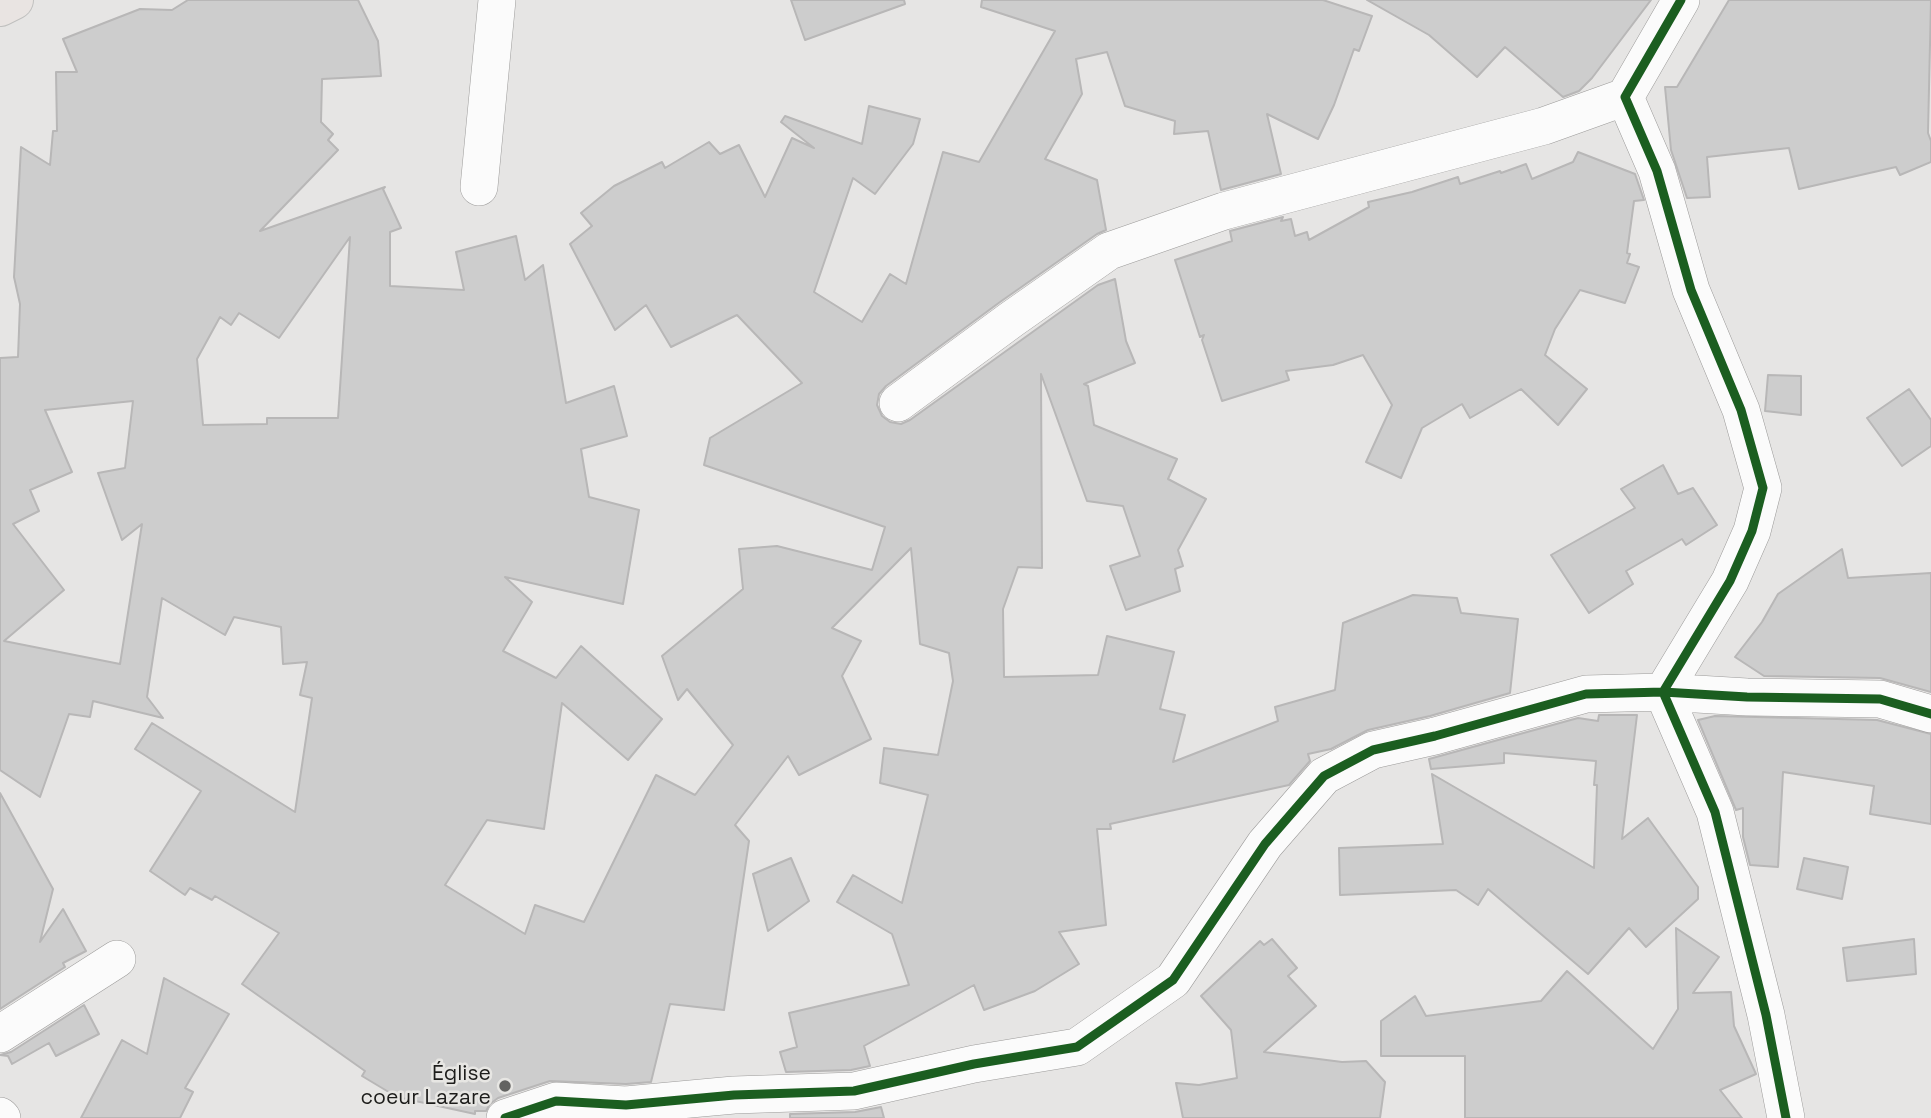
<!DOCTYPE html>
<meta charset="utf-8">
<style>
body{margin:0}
canvas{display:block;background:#e6e5e4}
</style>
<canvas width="1931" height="1118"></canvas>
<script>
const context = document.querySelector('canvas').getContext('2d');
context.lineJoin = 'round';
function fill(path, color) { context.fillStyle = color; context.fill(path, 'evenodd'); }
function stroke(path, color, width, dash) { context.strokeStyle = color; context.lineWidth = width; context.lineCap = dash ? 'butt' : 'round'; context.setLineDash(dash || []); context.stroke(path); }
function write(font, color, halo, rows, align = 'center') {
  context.font = font + ' "Space Grotesk",sans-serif'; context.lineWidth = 5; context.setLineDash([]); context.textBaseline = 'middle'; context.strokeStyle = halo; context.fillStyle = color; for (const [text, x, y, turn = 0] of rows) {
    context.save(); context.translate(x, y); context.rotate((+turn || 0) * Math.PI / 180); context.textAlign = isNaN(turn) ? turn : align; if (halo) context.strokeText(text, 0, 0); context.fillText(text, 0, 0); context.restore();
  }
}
const building = new Path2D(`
 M188,0H358L378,41L381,76L322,79L321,122L333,134L328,140L338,150L260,231L385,187L383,189L401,228L390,232V286L464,290L456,252L516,236L525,280L543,265L566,403L614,386L627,436L581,449L589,497L639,510L623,604L505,577L532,602L503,651L556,678L581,646L662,719L628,760L562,703L544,829L487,820L445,885L525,934L535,905L584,922L656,775L695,795L733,745L687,689L678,700L662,656L743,589L739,549L777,546L872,570L885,527L704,465L710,438L802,383L737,315L671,347L646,305L615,330L570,244L592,226L581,213L614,186L662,162L665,168L709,142L720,154L739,145L765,197L792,138L814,148L781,122L785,116L862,144L869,106L920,119L913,144L875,194L853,178L814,292L862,322L890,274L906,284L943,152L979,162L1055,31L981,7L982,0H1323L1372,16L1359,51L1354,49L1334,105L1318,139L1267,114L1281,174L1221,190L1208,131L1174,134L1175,121L1125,106L1107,52L1076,59L1082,94L1045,159L1097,180L1106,230L1097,234L1000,302L886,386L879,394L877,405L882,416L890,422L901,424L910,420L1098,285L1115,279L1126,341L1135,363L1084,384L1088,386L1094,425L1177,459L1168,479L1206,499L1178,550L1183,566L1175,569L1180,591L1126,610L1110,566L1140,556L1123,506L1087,501L1041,374L1042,568L1018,567L1003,609L1004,677L1098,675L1107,636L1174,652L1160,709L1185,715L1173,762L1278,721L1275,707L1335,690L1343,623L1413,595L1457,598L1461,613L1518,619L1510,693L1430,716L1368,730L1331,749L1308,754L1310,761L1289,785L1110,824L1111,829H1097L1106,925L1059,932L1079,964L1035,991L984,1010L974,985L864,1046L870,1066L851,1070L786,1072L780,1052L797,1047L789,1013L909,985L892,934L837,902L853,875L902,903L928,795L880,783L884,748L938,755L953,681L949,653L920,644L911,548L832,628L861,641L842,676L871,739L799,775L788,756L735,825L749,841L724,1010L670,1004L651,1082L626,1084L550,1081L498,1098L490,1104L486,1111H475V1114L397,1097L362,1076L365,1071L242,984L279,933L215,896L212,900L190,888L185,895L150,871L201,791L135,749L152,723L295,812L312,698L300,695L307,662L283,664L281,627L234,617L225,635L162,598L147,697L163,718L93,701L90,717L69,714L40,797L0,770V358L18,357L20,304L14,277L21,147L50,165L53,131H57L56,72H77L63,39L140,9L172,10ZM350,237L338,418H267V424L203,425L197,359L220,317L231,325L239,313L279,338ZM133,401L125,468L98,473L122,540L142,524L120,664L4,641L64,590L13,524L39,511L30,490L72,472L45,410Z
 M791,0H904L905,4L805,40Z
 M1367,0H1651L1592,78L1579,91L1563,97L1505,47L1477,77L1429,35Z
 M1729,0H1931L1928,133L1931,141V162L1900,175L1896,167L1799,189L1789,148L1707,157L1710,197L1687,198L1671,150L1665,87H1677Z
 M1578,152L1635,174L1644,200L1634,201L1627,253L1630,254L1627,263L1639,267L1625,303L1580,290L1555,329L1545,355L1587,389L1558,425L1521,389L1470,418L1462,404L1422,428L1401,478L1366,462L1392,405L1363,355L1333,365L1286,371L1289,380L1222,401L1202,340L1204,335L1200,337L1175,260L1232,241L1230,231L1283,217L1281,221L1291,219L1295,236L1307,232L1309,240L1369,207L1368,202L1412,192L1458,177L1460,184L1500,171L1501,173L1526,164L1532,179L1573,162Z
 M1768,375L1801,376V415L1765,411Z
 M1909,389L1931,420V446L1902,466L1867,418Z
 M1663,465L1678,494L1693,488L1717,525L1686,545L1682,539L1626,571L1633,584L1589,613L1551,555L1635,508L1621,489Z
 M1842,549L1848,578L1931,573V692L1880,678L1764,676L1735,657L1762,622L1778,594Z
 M1599,715H1637L1622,839L1648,818L1698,887V899L1646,947L1629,928L1588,974L1488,889L1478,905L1456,890L1340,895L1339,848L1443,844L1432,774L1594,868L1597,785H1594L1596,761L1504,753V763L1431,769L1429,759L1578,718L1598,721Z
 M1715,716L1877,720L1931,734V824L1870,814L1874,786L1783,772L1778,867L1750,865L1743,837V808L1736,810L1698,720Z
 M0,793L53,889L40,942L63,909L86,951L63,963L65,967L0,1009Z
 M791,858L809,901L768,931L753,874Z
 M1804,858L1848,867L1842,899L1797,889Z
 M1676,928L1719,957L1693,993L1731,992L1734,1026L1756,1074L1720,1090L1742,1118H1465V1056H1381V1021L1415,996L1426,1016L1541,1001L1567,971L1653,1049L1678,1009Z
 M1272,939L1297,968L1288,976L1316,1006L1264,1052L1342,1062L1366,1061L1385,1082L1380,1118H1183L1176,1083L1199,1085L1237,1078L1231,1030L1201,996L1260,941L1264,945Z
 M1914,939L1916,974L1847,981L1843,948Z
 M164,978L229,1014L185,1088L193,1092L180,1118H81L122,1040L147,1054Z
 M84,1005L99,1034L56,1056L49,1043L12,1064L8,1056L0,1055L11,1052Z
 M881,1107L884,1118H790V1114L855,1112Z`);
const minor = new Path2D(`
 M1681,0L1625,97L1657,171L1691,290L1741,410L1763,488L1752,531L1730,581L1663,692L1715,812L1766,1015L1786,1118
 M479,187L497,0
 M898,403L1012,319L1109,251L1224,211L1544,126L1625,97
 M0,1034L117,959
 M0,1116L2,1118
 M505,1118L556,1101L626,1105L734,1095L854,1091L974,1064L1077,1047L1173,980L1265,844L1324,776L1373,750L1435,736L1586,694L1663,692L1747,697L1880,699L1931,714`);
const primary = new Path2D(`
 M0,7L14,0`);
const cycleway = new Path2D(`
 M1681,0L1625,97L1657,171L1691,290L1741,410L1763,488L1752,531L1730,581L1663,692L1715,812L1766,1015L1786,1118
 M505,1118L556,1101L626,1105L734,1095L854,1091L974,1064L1077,1047L1173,980L1265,844L1324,776L1373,750L1435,736L1586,694L1663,692L1747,697L1880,699L1931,714`);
const markers = [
 [505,1086,7,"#636361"]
];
const poiNames = [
 ["Église",491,1074],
 ["coeur Lazare",491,1098]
];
fill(building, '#cdcdcd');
stroke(building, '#b8b7b7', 2);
stroke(minor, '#9c9b9a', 38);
stroke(primary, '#c0c0bf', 40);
stroke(minor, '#fbfbfb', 37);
stroke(primary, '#e9e4e2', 38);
stroke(cycleway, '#1b5e20', 9);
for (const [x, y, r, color] of markers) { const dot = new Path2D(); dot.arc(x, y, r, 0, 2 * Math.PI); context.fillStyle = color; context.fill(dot); stroke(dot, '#e7e6e3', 2.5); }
write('21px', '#1d1d1b', '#e7e6e3', poiNames, 'right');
</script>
